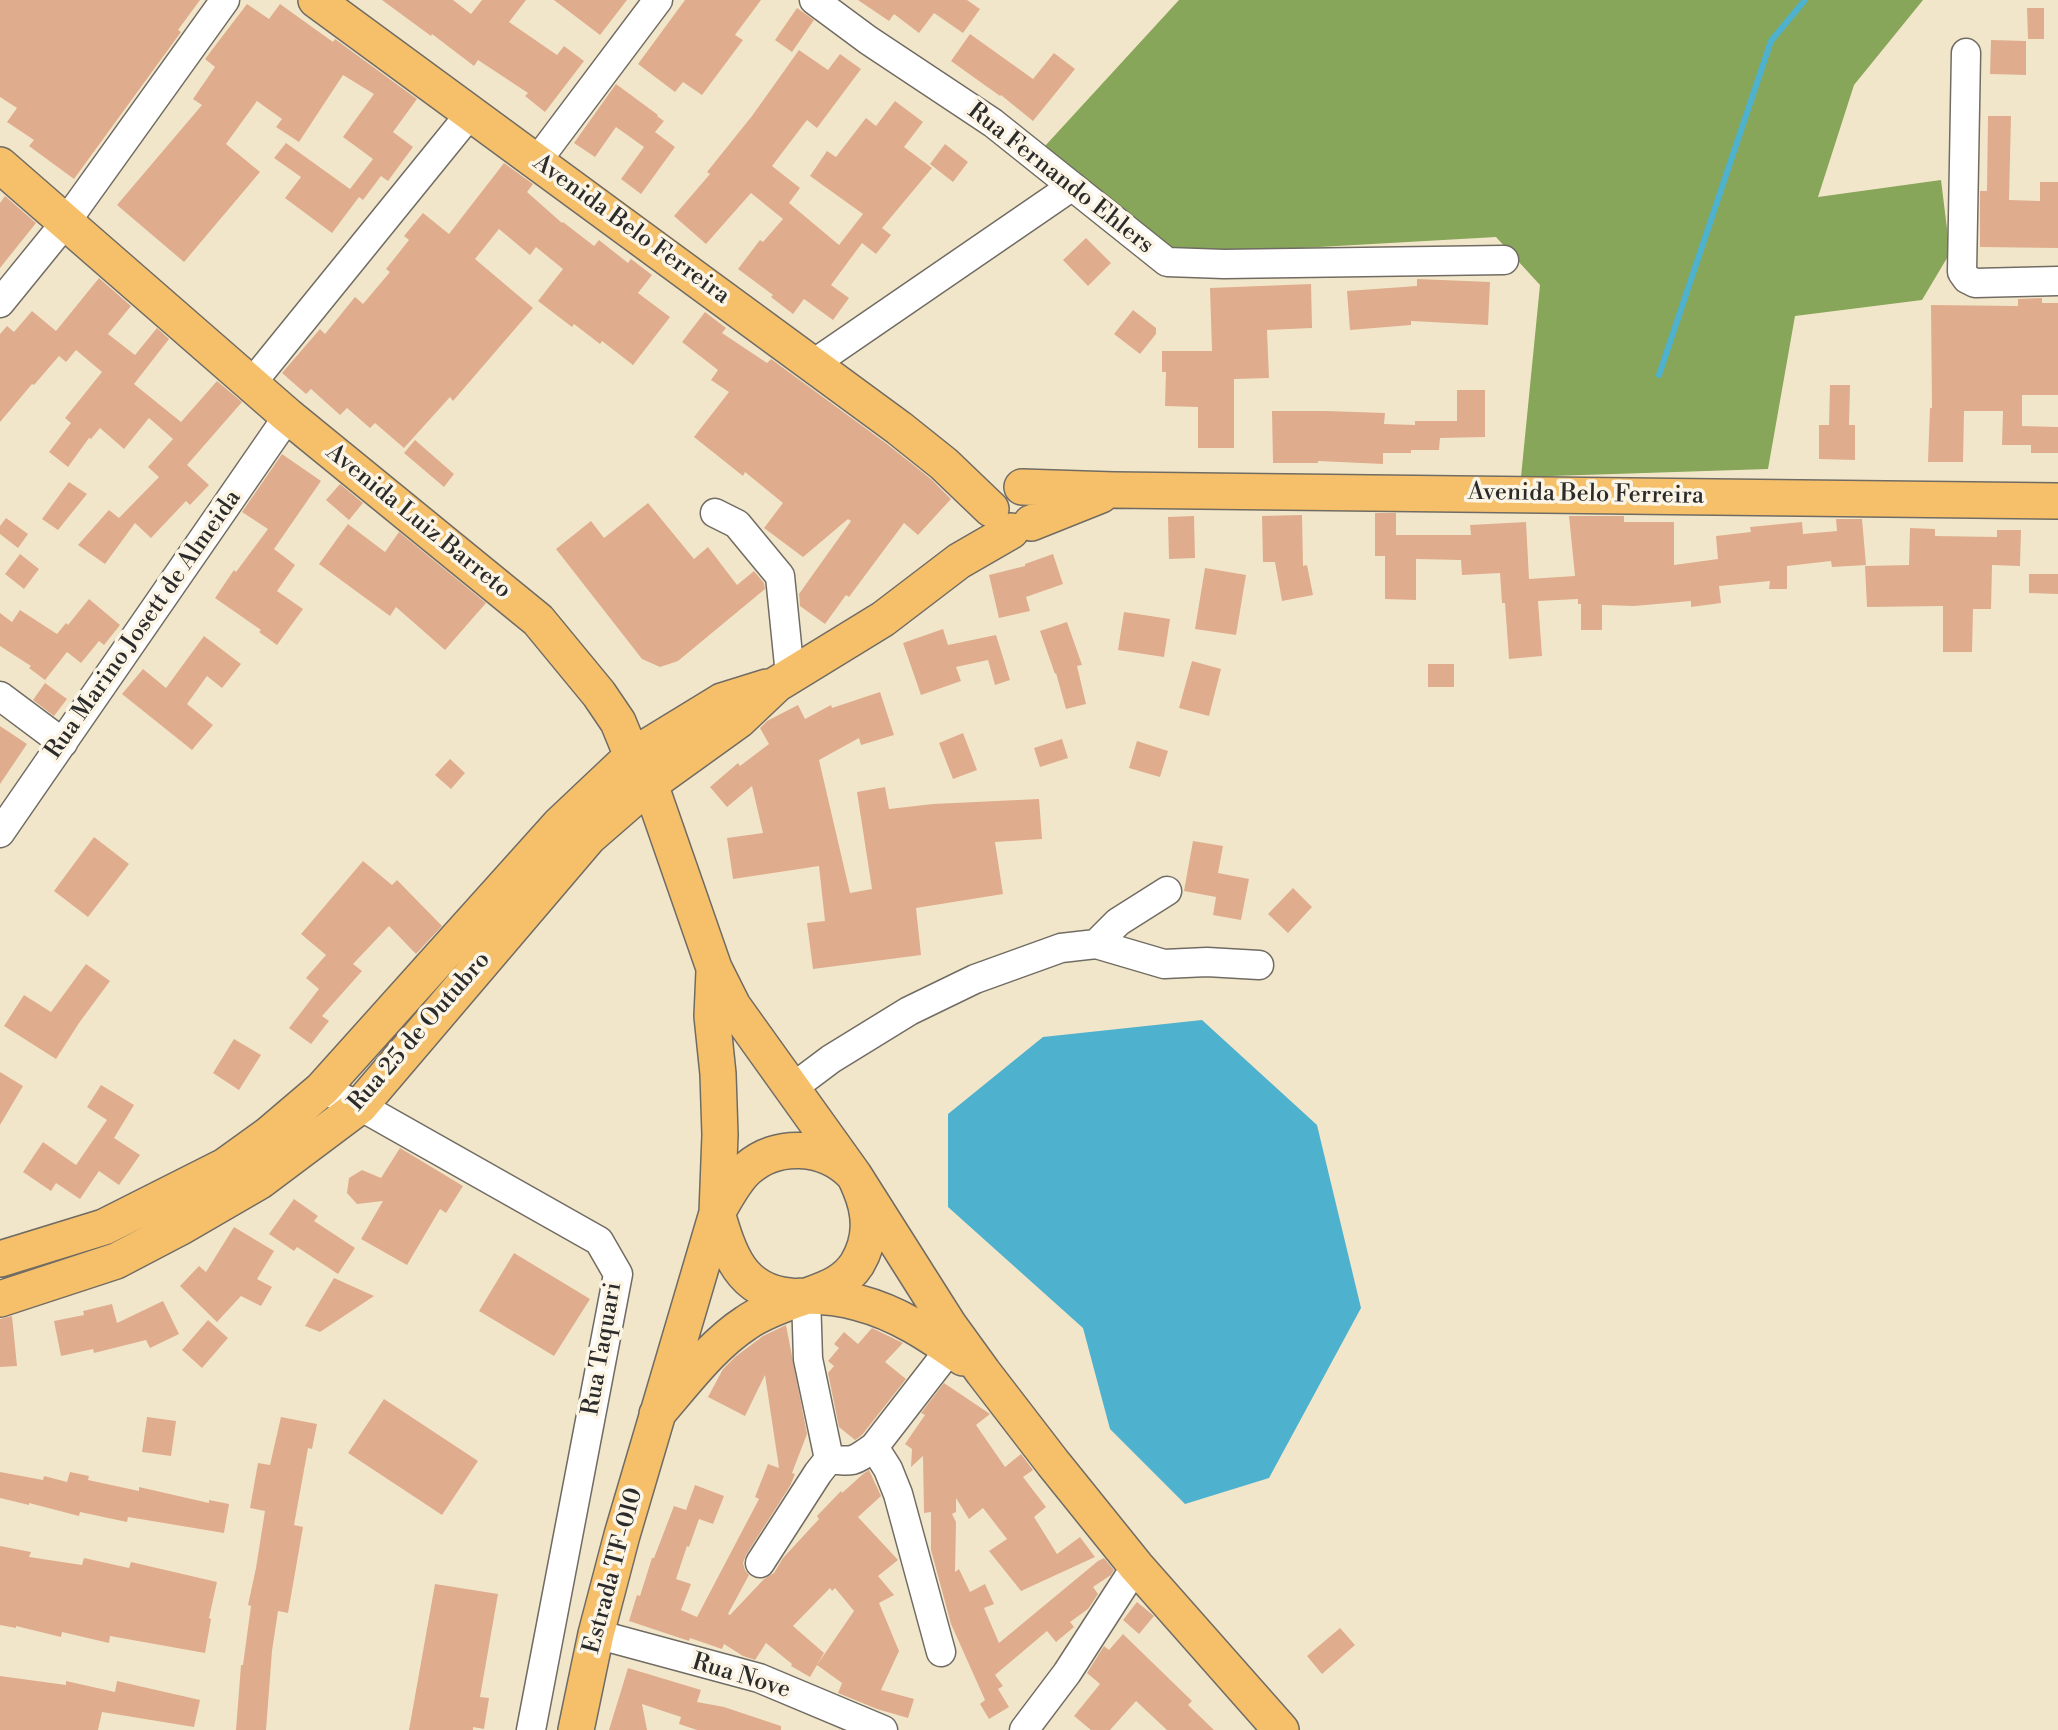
<!DOCTYPE html>
<style>
body{margin:0}
canvas{display:block;background:#f2e6ca}
</style>
<canvas width="2058" height="1730"></canvas>
<script>
const context = document.querySelector('canvas').getContext('2d');
context.lineJoin = 'round';
function fill(path, color) { context.fillStyle = color; context.fill(path, 'evenodd'); }
function stroke(path, color, width, dash) { context.strokeStyle = color; context.lineWidth = width; context.lineCap = dash ? 'butt' : 'round'; context.setLineDash(dash || []); context.stroke(path); }
function write(font, color, halo, rows, align = 'center') {
  context.font = font + ' "Libre Bodoni",serif'; context.lineWidth = 7; context.setLineDash([]); context.textBaseline = 'middle'; context.strokeStyle = halo; context.fillStyle = color; for (const [text, x, y, turn = 0] of rows) {
    context.save(); context.translate(x, y); context.rotate((+turn || 0) * Math.PI / 180); context.textAlign = isNaN(turn) ? turn : align; if (halo) context.strokeText(text, 0, 0); context.fillText(text, 0, 0); context.restore();
  }
}
const forest = new Path2D(`
 M1179,0H1923L1854,85L1818,197L1941,180L1950,253L1922,300L1795,316L1768,469L1521,477L1540,285L1496,237L1178,255L1045,146Z`);
const water = new Path2D(`
 M1202,1020L1317,1125L1361,1308L1269,1478L1185,1504L1110,1429L1083,1328L948,1207V1114L1043,1037Z`);
const stream = new Path2D(`
 M1659,375L1771,41L1805,0`);
const building = new Path2D(`
 M0,0H200L178,30L181,32L74,179L29,146L34,140L7,122L17,108L0,97Z
 M382,0H453L471,14L482,0H526L509,22L557,55L564,46L584,61L545,112L525,96L528,93L478,60L474,66L432,34L431,36Z
 M554,0H627L600,35Z
 M685,0H761L735,35L743,40L702,95L683,82L675,92L638,64Z
 M858,0H967L980,9L963,33L934,13L919,33L894,14L889,21Z
 M247,4L269,19L280,4L333,42L335,39L417,99L393,132L413,147L388,181L381,176L363,200L359,197L332,233L285,198L301,177L274,158L286,143L350,189L373,159L343,137L374,94L343,75L299,142L276,127L282,119L257,101L226,144L260,172L184,262L117,205L202,105L193,99L215,67L205,59Z
 M797,8L814,20L792,52L775,40Z
 M2027,8H2044V39H2028Z
 M970,34L1033,79L1054,53L1075,69L1033,121L1001,95L1000,96L951,61Z
 M1991,40L2026,41V75L1990,74Z
 M799,50L828,70L840,54L861,69L817,128L807,120L772,166L800,188L789,203L839,245L863,214L810,176L827,151L836,157L866,118L876,126L895,101L923,122L904,147L932,168L882,228L891,235L876,254L862,243L831,285L849,298L833,320L804,299L793,314L771,297L773,295L738,269L760,240L763,242L783,219L751,193L706,244L674,216L710,174L707,172L752,116Z
 M616,84L658,115L657,116L664,121L655,132L675,147L641,194L621,179L644,147L616,127L595,157L574,143Z
 M1988,116H2011L2009,200L2040,201V182H2058V248L1980,247V191H1987Z
 M945,144L968,162L953,182L930,164Z
 M504,163L533,184L527,192L562,223L563,222L594,246L599,240L628,263L631,259L652,275L638,293L670,317L633,365L602,341L600,344L574,324L572,327L538,301L563,269L536,247L530,255L499,229L475,259L533,308L453,401L450,397L404,448L375,423L370,428L347,408L340,415L311,389L306,394L282,373L320,329L325,334L355,297L363,304L390,272L386,269L409,240L404,236L423,213L449,234Z
 M5,196L36,223L0,268V203Z
 M1086,238L1111,263L1088,286L1063,260Z
 M99,278L131,306L108,334L135,355L157,328L169,339L134,384L181,422L217,381L242,402L187,465L209,485L190,505L186,501L151,538L135,523L105,564L78,545L109,510L119,518L159,477L148,467L173,439L149,418L124,449L100,428L91,439L89,438L68,467L49,452L71,423L65,418L102,372L76,350L66,362L59,356L34,385L32,384L0,422V334L7,326L14,332L32,311L56,331Z
 M1417,279L1490,282L1488,325L1411,321V325L1350,330L1347,291L1417,286Z
 M1311,284L1312,328L1267,330L1269,378L1234,379V448H1198V407L1165,406L1166,372H1162V351H1212L1210,288Z
 M2042,298V303H2058V395H2022V426L2058,427V453H2031V445H2002L2003,411H1964L1963,462H1928L1930,408H1932L1931,305L2018,306V299Z
 M1133,310L1156,328V334L1140,354L1114,334Z
 M705,312L726,328L722,333L767,363L771,359L887,444L931,479L951,499L918,535L904,523L849,597L846,595L825,624L800,606L799,594L851,521L848,519L803,557L764,528L783,503L745,472L743,476L694,437L729,392L711,380L718,370L682,342Z
 M1830,385H1850L1849,425H1855V460L1819,459V425H1829Z
 M1457,390H1485V437L1440,438L1439,450H1411V453H1383V464L1318,461V463H1273L1272,411H1326L1385,413L1384,424L1415,425V421H1457Z
 M415,440L454,474L444,487L404,453Z
 M282,454L321,481L274,549L295,565L277,591L303,609L277,645L259,632L261,630L215,598L234,570L236,572L268,529L242,512Z
 M69,482L87,494L58,530L42,519Z
 M340,484L363,503L349,520L326,500Z
 M648,503L694,559L708,547L737,585L754,571L764,583L765,589L678,661L660,667L642,659L556,549L591,521L604,538Z
 M1375,513H1396V535H1471L1470,525L1526,522L1529,579L1575,576L1569,516H1624V522H1674V565L1718,559L1716,536L1751,532L1750,527L1802,522L1803,534L1837,531L1836,519H1862L1866,565L1832,567L1831,561L1787,566V589H1769L1770,581L1719,586L1721,603L1691,607V601L1634,606L1602,605V630H1581V604H1578V599L1538,601L1542,656L1509,659L1505,603H1502L1500,573L1462,575L1461,560L1416,559V600L1385,599V556H1375Z
 M1302,515L1303,566L1307,565L1313,595L1282,601L1275,562H1263L1262,516Z
 M1194,516L1195,558L1169,559L1168,517Z
 M6,518L28,534L18,548L0,534V526Z
 M348,524L385,552L399,532L486,603L445,650L396,607L390,616L319,564Z
 M1910,528L1935,529V536L1997,537V530H2021L2020,566L1992,565L1991,609H1973L1972,652H1943V606L1867,607L1865,566L1909,565Z
 M20,554L39,569L24,589L5,574Z
 M1053,554L1063,584L1026,597L1030,611L999,618L989,575L1025,566V564Z
 M1205,568L1246,575L1236,635L1195,629Z
 M2029,574H2058V594L2029,593Z
 M89,599L120,625L104,645L99,641L81,663L67,652L45,680L29,668L31,666L0,646V613L12,622L20,610L57,634L66,623L68,625Z
 M1124,612L1170,619L1164,657L1118,650Z
 M1067,622L1082,665L1077,666L1086,704L1066,709L1056,673L1055,674L1040,631Z
 M943,629L948,645L996,635L1010,680L995,685L988,660L956,667L961,681L921,695L903,643Z
 M204,636L241,664L222,688L207,676L187,704L213,725L192,750L122,694L143,669L166,688Z
 M1192,661L1221,669L1209,716L1179,708Z
 M1428,664H1454V687H1428Z
 M45,683L67,699L54,716L33,700Z
 M880,692L894,735L861,745L859,738L819,760L850,893L872,889L857,792L885,787L889,809L933,804L1039,799L1042,839L995,842L1003,894L916,908L921,955L813,969L807,923L825,921L819,866L733,879L727,838L763,833L752,786L727,807L710,787L738,763L740,766L769,744L760,728L767,721L798,705L805,719L831,705L832,708Z
 M0,726L27,744L0,784Z
 M963,733L977,770L953,779L939,743Z
 M1062,739L1068,758L1040,767L1034,748Z
 M1137,741L1168,751L1160,777L1129,768Z
 M450,759L465,773L451,789L435,775Z
 M94,837L129,864L88,917L54,891Z
 M1193,841L1223,846L1218,873L1249,879L1241,920L1213,915L1216,897L1184,891Z
 M363,861L392,885L397,880L442,926L416,954L389,926L353,964L362,971L322,1016L329,1021L311,1044L289,1028L319,989L306,978L326,955L301,934Z
 M1293,888L1312,907L1288,933L1268,914Z
 M86,964L110,981L79,1023L56,1059L4,1026L24,995L51,1012Z
 M234,1039L261,1055L239,1090L213,1073Z
 M0,1072L23,1086L0,1125Z
 M101,1085L134,1105L114,1138L140,1155L119,1185L99,1171L80,1199L56,1183L51,1191L23,1172L43,1142L76,1165L107,1120L87,1107Z
 M400,1148L463,1186L446,1213L440,1209L407,1265L361,1239L383,1201L357,1204L347,1193L349,1178L362,1170L381,1178Z
 M294,1199L318,1216L314,1221L355,1248L338,1274L297,1247L294,1251L269,1234Z
 M234,1227L274,1251L257,1279L272,1287L261,1306L241,1296L217,1322L180,1286L199,1266L206,1272Z
 M514,1253L590,1299L554,1356L479,1311Z
 M334,1278L374,1296L320,1332L305,1326Z
 M163,1301L179,1334L150,1348L146,1340L94,1353L93,1349L61,1356L54,1321L84,1315L83,1311L112,1304L117,1323Z
 M12,1316L17,1366L0,1367V1319Z
 M208,1320L228,1338L202,1368L182,1350Z
 M786,1325L807,1434L792,1473L795,1474L790,1486L746,1555L743,1563L745,1570L749,1575L728,1614L730,1615L764,1579L774,1573L783,1558L819,1519L817,1516L841,1491L842,1493L863,1474L869,1470L881,1496L858,1517L898,1560L878,1576L894,1595L879,1603L899,1651L881,1690L914,1699L908,1718L877,1709L838,1693L842,1683L817,1665L854,1611L835,1588L832,1591L830,1588L793,1626L824,1653L810,1677L791,1666L792,1664L766,1643L755,1660L743,1656L724,1644L722,1649L690,1638L689,1641L629,1621L637,1595L640,1596L652,1558H654L674,1506L686,1510L695,1485L724,1496L713,1524L699,1519L689,1547L687,1546L676,1579L691,1584L681,1610L697,1617L759,1499L755,1497L768,1464L779,1468L765,1375L745,1416L708,1397L723,1369L735,1357L763,1336Z
 M872,1328L903,1343L885,1362L906,1379L862,1435L855,1440L839,1427L828,1373L834,1366L828,1361L839,1348L834,1344L844,1332L858,1344Z
 M944,1383L990,1414L976,1425L1005,1467L1021,1454L1033,1470L1023,1477L1046,1507L1034,1517L1057,1554L1080,1537L1095,1557L1021,1591L989,1551L1007,1539L983,1508L969,1519L956,1498V1512L952,1514L956,1522L955,1572L959,1569L970,1592L985,1584L994,1604L984,1608L999,1643L1098,1561L1104,1558L1114,1570L1111,1575L1093,1587L1098,1594L1088,1609L1070,1622L1074,1627L1056,1642L1047,1631L995,1675L1003,1686L998,1689L1009,1707L989,1719L980,1704L985,1700L951,1624L931,1550V1512L924,1513L923,1456L911,1467L912,1449L905,1444L925,1415L921,1413Z
 M384,1399L478,1461L442,1515L348,1453Z
 M147,1417L176,1421L171,1456L142,1452Z
 M281,1417L317,1424L312,1449L308,1448L294,1525L303,1527L288,1613L278,1611L272,1651L266,1730H236L241,1665H243L251,1606L248,1605L256,1568L265,1511L250,1508L258,1463L270,1465Z
 M0,1472L43,1480L44,1476L67,1482L70,1472L89,1476L88,1480L139,1491V1487L209,1503V1500L229,1504L224,1533L128,1517L127,1522L80,1512L79,1516L29,1503V1505L0,1498Z
 M0,1546L31,1552L29,1557L82,1565L84,1558L129,1568L131,1562L217,1582L209,1618L211,1619L205,1653L110,1636L109,1643L62,1632L61,1637L16,1626V1628L0,1625Z
 M435,1584L498,1594L480,1697L489,1698L484,1729L473,1727V1730H409Z
 M1137,1602L1154,1616L1139,1634L1123,1620Z
 M1340,1628L1355,1645L1322,1674L1307,1656Z
 M1123,1634L1192,1701L1188,1705L1214,1730H1167L1136,1701L1110,1730H1091L1074,1716L1100,1684L1087,1673L1104,1646L1109,1650Z
 M628,1668L701,1690L697,1702L724,1707L781,1726V1730H697L679,1724L681,1717L642,1704L647,1730H609Z
 M0,1676L66,1685V1681L115,1692L117,1681L200,1700L194,1727L102,1712L98,1730H0Z`);
const minor = new Path2D(`
 M814,0L868,40L993,123L1167,262L1224,264L1504,260
 M1966,53L1962,272L1967,279L1975,283L2058,281
 M537,161L658,0
 M0,303L65,223L225,0
 M813,364L1071,187
 M251,384L470,114
 M715,513L737,524L780,576L790,675
 M0,696L63,743
 M0,833L288,416
 M1096,944L1118,922L1167,891
 M322,1089L360,1106L599,1241L618,1274L531,1730
 M791,1089L831,1059L909,1011L975,979L1061,948L1096,944L1164,964L1207,962L1259,965
 M806,1296L808,1359L829,1459
 M874,1447L888,1469L898,1494L941,1652
 M760,1563L818,1473L829,1459C854,1462 853,1462 874,1447L950,1349
 M596,1634L759,1678L883,1730
 M1024,1730L1067,1673L1136,1566`);
const major = new Path2D(`
 M316,0L899,428L944,464L991,509
 M0,165L288,416L538,620L599,694L618,722L632,756L650,784L714,968L733,1006L854,1175L949,1325L983,1372L1053,1463L1136,1566L1281,1730
 M1022,487L1114,490L2058,501
 M1031,523L1101,495
 M0,1259L104,1227L225,1166L268,1135L322,1089L560,824L632,756L722,701L767,687
 M0,1299L116,1261L179,1228L260,1181L360,1106L589,837L650,784L739,720L777,684L883,619L959,561L1011,531
 M657,1414C685,1382 711,1346 746,1323C763,1311 785,1304 804,1297C825,1289 844,1284 857,1264C872,1239 871,1214 860,1188C858,1183 856,1178 853,1174C825,1145 777,1142 747,1169C734,1181 726,1198 717,1213C729,1253 740,1291 789,1296C794,1297 800,1296 805,1296C822,1296 842,1298 859,1303C898,1313 930,1335 963,1358
 M576,1730L596,1634L622,1535L717,1213L720,1135L718,1074L712,1016L714,971`);
const streetNames = [
 ["Rua Fernando Ehlers",1060,179,38],
 ["Avenida Belo Ferreira",631,230,36],
 ["Avenida Belo Ferreira",1586,495,1],
 ["Avenida Luiz Barreto",418,522,39],
 ["Rua Marino Josett de Almeida",144,625,-55],
 ["Rua 25 de Outubro",420,1032,-49],
 ["Rua Taquari",603,1349,-80],
 ["Estrada TF-010",614,1571,-75],
 ["Rua Nove",741,1677,17]
];
fill(forest, '#87a659');
fill(water, '#4eb1cd');
stroke(stream, '#4eb1cd', 6);
fill(building, '#dfad8d');
stroke(minor, '#716c63', 31);
stroke(major, '#716c63', 38);
stroke(minor, '#fff', 28);
stroke(major, '#f6c06b', 35);
write('24px', '#2b2b2b', '#fcf5e5', streetNames);
</script>
